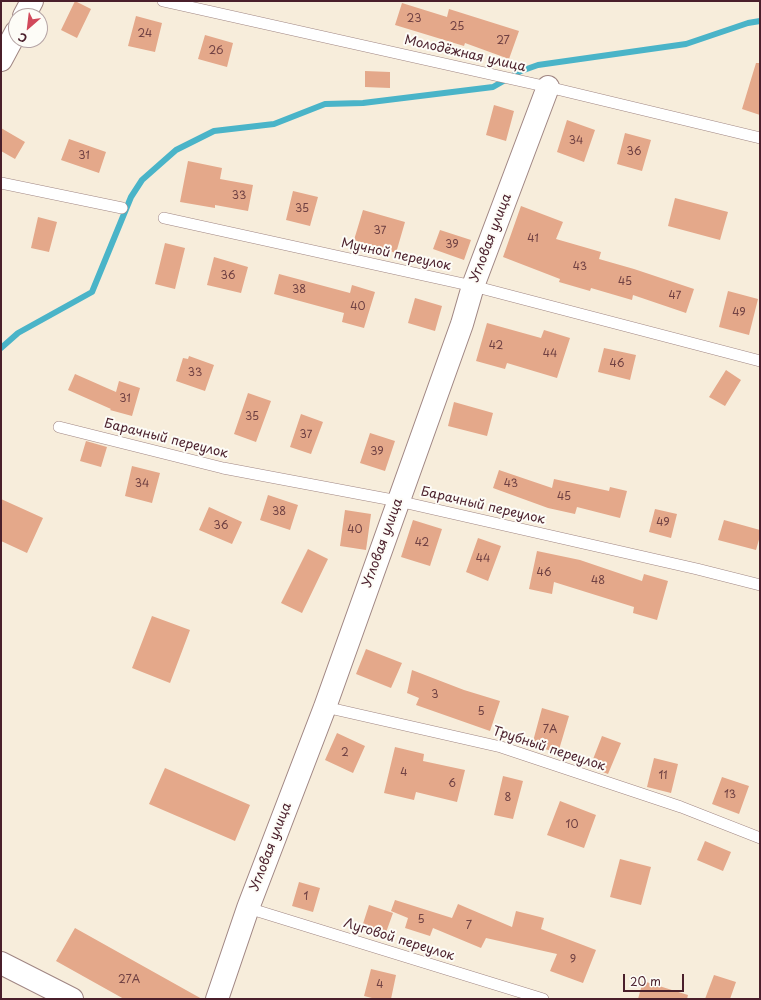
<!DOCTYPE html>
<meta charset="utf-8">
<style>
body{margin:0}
#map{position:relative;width:761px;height:1000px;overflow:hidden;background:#f7eddb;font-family:"Playpen Sans",sans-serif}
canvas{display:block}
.frame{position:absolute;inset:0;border:2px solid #4a1f2b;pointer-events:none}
.north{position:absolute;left:8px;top:8px;width:40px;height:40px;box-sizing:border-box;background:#fdfcf7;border:1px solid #b5a4a5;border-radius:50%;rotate:208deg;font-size:11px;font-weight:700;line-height:16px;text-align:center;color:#4a1f2b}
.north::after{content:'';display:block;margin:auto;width:14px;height:18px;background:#d1495b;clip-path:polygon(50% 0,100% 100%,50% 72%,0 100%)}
.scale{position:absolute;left:623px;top:974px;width:61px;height:18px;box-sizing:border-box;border:2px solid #4a1f2b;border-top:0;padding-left:5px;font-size:12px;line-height:14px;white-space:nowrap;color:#4a1f2b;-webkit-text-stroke:3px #fdfcf7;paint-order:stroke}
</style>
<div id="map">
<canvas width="761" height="1000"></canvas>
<div class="frame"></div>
<div class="north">С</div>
<div class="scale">20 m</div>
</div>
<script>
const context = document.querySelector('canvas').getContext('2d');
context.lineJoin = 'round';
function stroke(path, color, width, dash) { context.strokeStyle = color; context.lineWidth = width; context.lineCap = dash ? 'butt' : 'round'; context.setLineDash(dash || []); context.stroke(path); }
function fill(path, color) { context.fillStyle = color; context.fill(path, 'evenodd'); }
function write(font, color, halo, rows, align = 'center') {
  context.font = font + ' "Playpen Sans",sans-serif'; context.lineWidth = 4; context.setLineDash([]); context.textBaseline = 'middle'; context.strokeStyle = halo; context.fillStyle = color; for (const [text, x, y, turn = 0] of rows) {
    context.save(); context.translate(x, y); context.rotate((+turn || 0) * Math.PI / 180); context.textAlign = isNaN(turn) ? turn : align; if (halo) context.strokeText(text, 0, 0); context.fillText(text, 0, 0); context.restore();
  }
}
const stream = new Path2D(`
 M1,348L18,333L92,292L131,197L142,180L176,150L214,131L274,124L325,104L363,103L493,87L521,71L538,65L686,44L748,23L760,21`);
const building = new Path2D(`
 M75,1L91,9L77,38L61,30Z
 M402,3L447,17L449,9L519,31L509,59L465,43L464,46L395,25Z
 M136,16L162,23L155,52L128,46Z
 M205,35L233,43L227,67L198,59Z
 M756,63H760V115L742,109Z
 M365,71L390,72V88L365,87Z
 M494,105L514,111L506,141L486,135Z
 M567,120L595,130L584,162L557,152Z
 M1,128L25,142L15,159L1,151Z
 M625,133L651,140L642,171L617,164Z
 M69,139L106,152L99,173L61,160Z
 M188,161L222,168L220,179L253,185L248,211L215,205V208L180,202Z
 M293,191L318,197L310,226L286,220Z
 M675,198L728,212L720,240L668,226Z
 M521,206L563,222L556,239L601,252L599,259L634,269L694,289L686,313L633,295L632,300L591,288L590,291L559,282L560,279L503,257Z
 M363,210L405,222L396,253L354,240Z
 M38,217L57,222L49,252L31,248Z
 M440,230L471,240L464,260L433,249Z
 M165,243L185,248L175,289L155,284Z
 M214,257L248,267L241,293L207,285Z
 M279,274L350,293L352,285L375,292L364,328L342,322L344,313L274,294Z
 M728,291L758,299L749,335L719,327Z
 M415,298L442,306L435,331L408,323Z
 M487,323L541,338L544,330L570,338L557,378L507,363L505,369L476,361Z
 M604,348L636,355L630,380L598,372Z
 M189,356L214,365L205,391L176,381L183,358L188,359Z
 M726,370L741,380L725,406L709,397Z
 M75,374L116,392L119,381L140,388L132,416L110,410L111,409L68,390Z
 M248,393L271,401L256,442L234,434Z
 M454,402L493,413L487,436L448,426Z
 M301,414L323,422L311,454L290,447Z
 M370,433L395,441L385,471L360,463Z
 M86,441L107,447L101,467L80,461Z
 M132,466L160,473L152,503L125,496Z
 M499,470L552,488L554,479L609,491L610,487L627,491L620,518L577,507L575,514L548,508L493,488Z
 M268,495L298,505L290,530L260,520Z
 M1,499L43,518L27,553L1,541Z
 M209,507L242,522L232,544L199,530Z
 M655,509L677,514L671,538L649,532Z
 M345,510L371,514L366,550L340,546Z
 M413,520L442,529L430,566L401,557Z
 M724,520L760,530V536L756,550L718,540Z
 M478,538L501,546L488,581L466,572Z
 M308,549L328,559L302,613L281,603Z
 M537,551L580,560L642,581L644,574L668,581L657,620L633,613L634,607L554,582L552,594L529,589Z
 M152,616L190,630L170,683L132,668Z
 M366,649L402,663L391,688L356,674Z
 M412,670L464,690L500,701L490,731L416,705L419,698L407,693Z
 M542,708L569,716L558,753L532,745Z
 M337,733L365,746L353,773L325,760Z
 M602,736L621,743L608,774L590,767Z
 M395,747L424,754L423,761L465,770L457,802L416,792L414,800L384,793Z
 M654,758L678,764L671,793L647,787Z
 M165,768L250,805L235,841L149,804Z
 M503,776L523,781L513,819L494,815Z
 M722,777L749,786L739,814L712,804Z
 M560,801L596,815L584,848L547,835Z
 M705,841L731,852L723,871L697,860Z
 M620,859L651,867L641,905L610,897Z
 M299,882L320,888L313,912L292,906Z
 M395,900L452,918L458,904L512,927L516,911L544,918L541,929L596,950L583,983L550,971L557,954L486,938L481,948L433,928L430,936L405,928L408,918L391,911Z
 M369,905L393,913L384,938L361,930Z
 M75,928L202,999H124L56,961Z
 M371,969L396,975L391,999H376L364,996Z
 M714,975L736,982L730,999H705Z
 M643,981L688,995L687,999H638Z`);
const lane = new Path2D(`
 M163,1L548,87L760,138
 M1,183L122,208
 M164,218L473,286L760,361
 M59,427L223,468L398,501L697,569L760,585
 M325,707L501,747L681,807L760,838
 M248,908L543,999`);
const street = new Path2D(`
 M24,16L32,1
 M1,60L16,32
 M1,963L72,999
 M217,999L248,908L325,707L462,324L473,286L548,87`);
const numberNames = [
 ["23",414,19],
 ["25",457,27],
 ["24",145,34],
 ["27",503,41],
 ["26",216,51],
 ["34",576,141],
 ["36",634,152],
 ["31",84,156],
 ["33",239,196],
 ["35",302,209],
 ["37",380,231],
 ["41",533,239],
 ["39",452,245],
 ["43",580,267],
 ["36",228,276],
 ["45",625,282],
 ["38",299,290],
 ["47",675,296],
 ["40",358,307],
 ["49",739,313],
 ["42",496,346],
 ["44",550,354],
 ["46",617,364],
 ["33",195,373],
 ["31",125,399],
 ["35",252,417],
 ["37",306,435],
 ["39",377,452],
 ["34",142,484],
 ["43",511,484],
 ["45",564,497],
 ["38",279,512],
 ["49",663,523],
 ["36",221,526],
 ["40",355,530],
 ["42",422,543],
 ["44",483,559],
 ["46",544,573],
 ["48",598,581],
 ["3",435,695],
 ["5",481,712],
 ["7А",550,730],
 ["2",345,753],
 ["4",404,773],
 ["11",663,776],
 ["6",452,784],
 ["13",730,795],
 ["8",508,798],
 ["10",572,825],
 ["1",306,897],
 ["5",421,920],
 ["7",469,926],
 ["9",573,960],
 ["27А",129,980],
 ["4",380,985]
];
const streetNames = [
 ["Молодёжная улица",465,54,13],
 ["Угловая улица",491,238,-69],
 ["Мучной переулок",396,255,12],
 ["Барачный переулок",166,439,14],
 ["Барачный переулок",483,506,13],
 ["Угловая улица",383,543,-70],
 ["Трубный переулок",549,749,18],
 ["Угловая улица",271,847,-69],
 ["Луговой переулок",399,940,17]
];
stroke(stream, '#4ab4c8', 6);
fill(building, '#e4a88a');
stroke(lane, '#a08683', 12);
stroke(street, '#a08683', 24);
stroke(lane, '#fff', 11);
stroke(street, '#fff', 22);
write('11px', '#704143', null, numberNames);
write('13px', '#4a1f2b', '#fdfcf7', streetNames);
</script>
